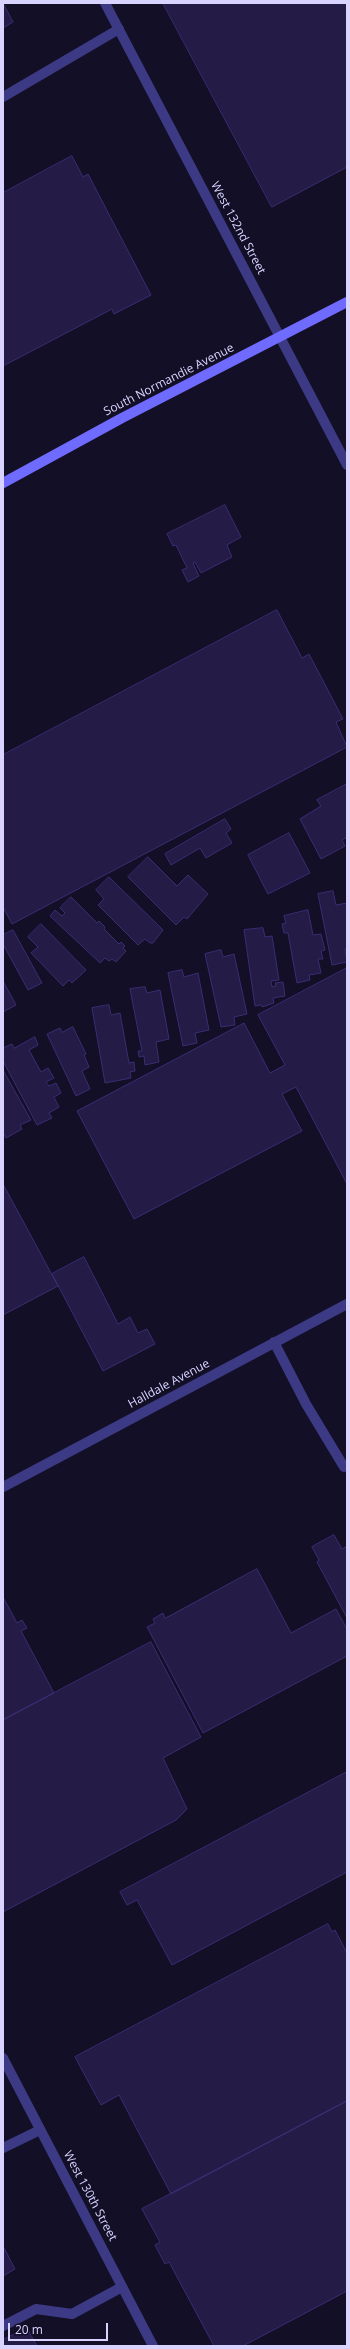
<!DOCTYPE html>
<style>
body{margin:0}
#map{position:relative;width:350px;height:2349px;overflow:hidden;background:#130f26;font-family:"Open Sans",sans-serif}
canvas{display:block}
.frame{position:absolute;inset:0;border:4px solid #d9d4ff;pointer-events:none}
.scale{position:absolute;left:8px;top:2323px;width:100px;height:18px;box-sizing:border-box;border:2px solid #d9d4ff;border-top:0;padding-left:5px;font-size:12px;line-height:14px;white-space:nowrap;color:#d9d4ff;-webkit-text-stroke:3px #130f26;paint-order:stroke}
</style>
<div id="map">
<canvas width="350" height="2349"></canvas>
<div class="frame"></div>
<div class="scale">20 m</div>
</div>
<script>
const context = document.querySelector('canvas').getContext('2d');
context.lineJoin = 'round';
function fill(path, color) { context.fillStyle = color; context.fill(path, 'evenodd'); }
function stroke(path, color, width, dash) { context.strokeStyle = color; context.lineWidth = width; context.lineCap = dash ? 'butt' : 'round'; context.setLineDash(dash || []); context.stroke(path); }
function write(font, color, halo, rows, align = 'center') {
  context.font = font + ' "Open Sans",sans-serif'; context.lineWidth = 3; context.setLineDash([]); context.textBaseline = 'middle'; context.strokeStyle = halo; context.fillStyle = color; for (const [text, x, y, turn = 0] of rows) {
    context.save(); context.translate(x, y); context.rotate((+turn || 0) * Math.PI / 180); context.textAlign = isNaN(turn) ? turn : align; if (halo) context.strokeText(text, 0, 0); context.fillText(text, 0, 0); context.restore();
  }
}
const building = new Path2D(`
 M3,3L13,22L3,28Z
 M163,3H347V167L272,207Z
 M72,156L83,177L88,174L151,295L114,314L112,309L3,366V193Z
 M225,505L241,537L227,545L232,557L201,573L195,562L193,563L199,576L188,582L182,570L187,568L176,545L173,546L167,534Z
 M277,610L302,658L309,654L343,719L336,722L347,747L12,924L3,907V755Z
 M347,784V837L342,840L345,846L321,859L300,819L321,806L317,800Z
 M225,819L231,829L226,833L232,843L206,858L200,848L171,865L165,854Z
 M289,833L310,873L268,894L248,855Z
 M148,857L177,886L188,875L208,894L187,919L184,917L176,925L128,877Z
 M109,877L163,930L153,943H150L145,939L138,945L98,905L104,899L96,890Z
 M333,891L336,905L347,903V949H345L347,962L332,965L318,894Z
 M71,897L97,923L99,921L105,927L104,929L119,944L121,942L125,946L123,948L126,951L116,962L112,959L109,961L105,958L100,963L50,916L55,910L62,916L65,913L60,908Z
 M308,910L313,935L321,934L325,950L321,951L323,959H318L321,973L309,975L310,980L297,983L288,933H284L282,924L286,923L284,916Z
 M41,924L86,970L72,983L69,980L63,986L31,953L38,947L28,937Z
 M263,928L265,937L272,936L279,980L271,981L272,987L276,986L275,983L283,982L285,996L273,998L274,1003L262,1007L261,1005L255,1006L244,930Z
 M13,930L42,983L28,990L3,944V935Z
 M221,950L223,957L234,954L247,1014L234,1017L235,1025L221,1027L205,954Z
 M347,968V1184L296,1087L282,1094L302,1131L134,1219L77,1111L244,1023L270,1073L285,1065L258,1015Z
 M182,970L184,977L198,973L209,1030L195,1033L197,1043L183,1046L168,973Z
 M3,981L16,1005L3,1012Z
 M145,987L147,993L160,990L169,1039L156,1042L159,1062L145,1065L144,1056L139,1057L138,1051H142L130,989Z
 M109,1005L111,1015L120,1013L129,1063L134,1062L135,1071L130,1072L131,1078L105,1083L92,1008Z
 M73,1027L86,1054L84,1055L89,1067L82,1071L90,1089L76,1096L47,1034L60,1028L62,1032Z
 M35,1037L38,1045L29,1050L41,1072L48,1068L54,1078L46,1082L49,1086L56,1083L61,1093L54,1097L59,1107L49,1113L52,1118L37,1125L3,1061V1048L12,1044L14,1048Z
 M3,1070L31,1120L20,1125L22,1129L6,1138L3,1133Z
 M3,1184L58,1286L3,1315Z
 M84,1257L118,1324L130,1317L138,1333L147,1329L155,1344L103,1371L52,1274Z
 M334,1535L342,1549L347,1546V1618L317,1562L319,1560L312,1547Z
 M257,1569L291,1633L336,1609L347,1629V1656L203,1733L147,1627L155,1623L153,1619L163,1613L165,1618Z
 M3,1597L17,1623L22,1620L27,1628L21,1631L54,1693L3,1720Z
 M151,1642L201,1737L163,1758L187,1809L176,1820L3,1912V1720Z
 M347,1772V1872L172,1965L137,1900L127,1905L120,1892Z
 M328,1924L332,1932L335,1930L347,1953V2101L171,2194L119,2095L101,2105L75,2057Z
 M347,2101V2291L243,2346H214L169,2262L165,2264L155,2245L160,2242L142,2209Z
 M3,2246L15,2269L3,2276Z
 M27,2328L37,2346H3V2340Z`);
const service = new Path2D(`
 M3,97L119,29
 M274,1342L306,1404L344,1467L347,1465
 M3,2148L40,2130
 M3,2326L36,2309L72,2314L122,2287`);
const minor = new Path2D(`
 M105,3L347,465
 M3,1487L347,1304
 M3,2058L153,2346`);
const secondary = new Path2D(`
 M3,483L122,418L347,302`);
const streetNames = [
 ["West 132nd Street",238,228,62],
 ["South Normandie Avenue",169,380,-27],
 ["Halldale Avenue",169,1384,-28],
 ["West 130th Street",90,2196,62]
];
fill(building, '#241b47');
stroke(building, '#3b2d73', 1);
stroke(service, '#3d3a85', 10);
stroke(minor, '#3d3a85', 10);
stroke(secondary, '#6f6bff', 10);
write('12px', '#d9d4ff', '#130f26', streetNames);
</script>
